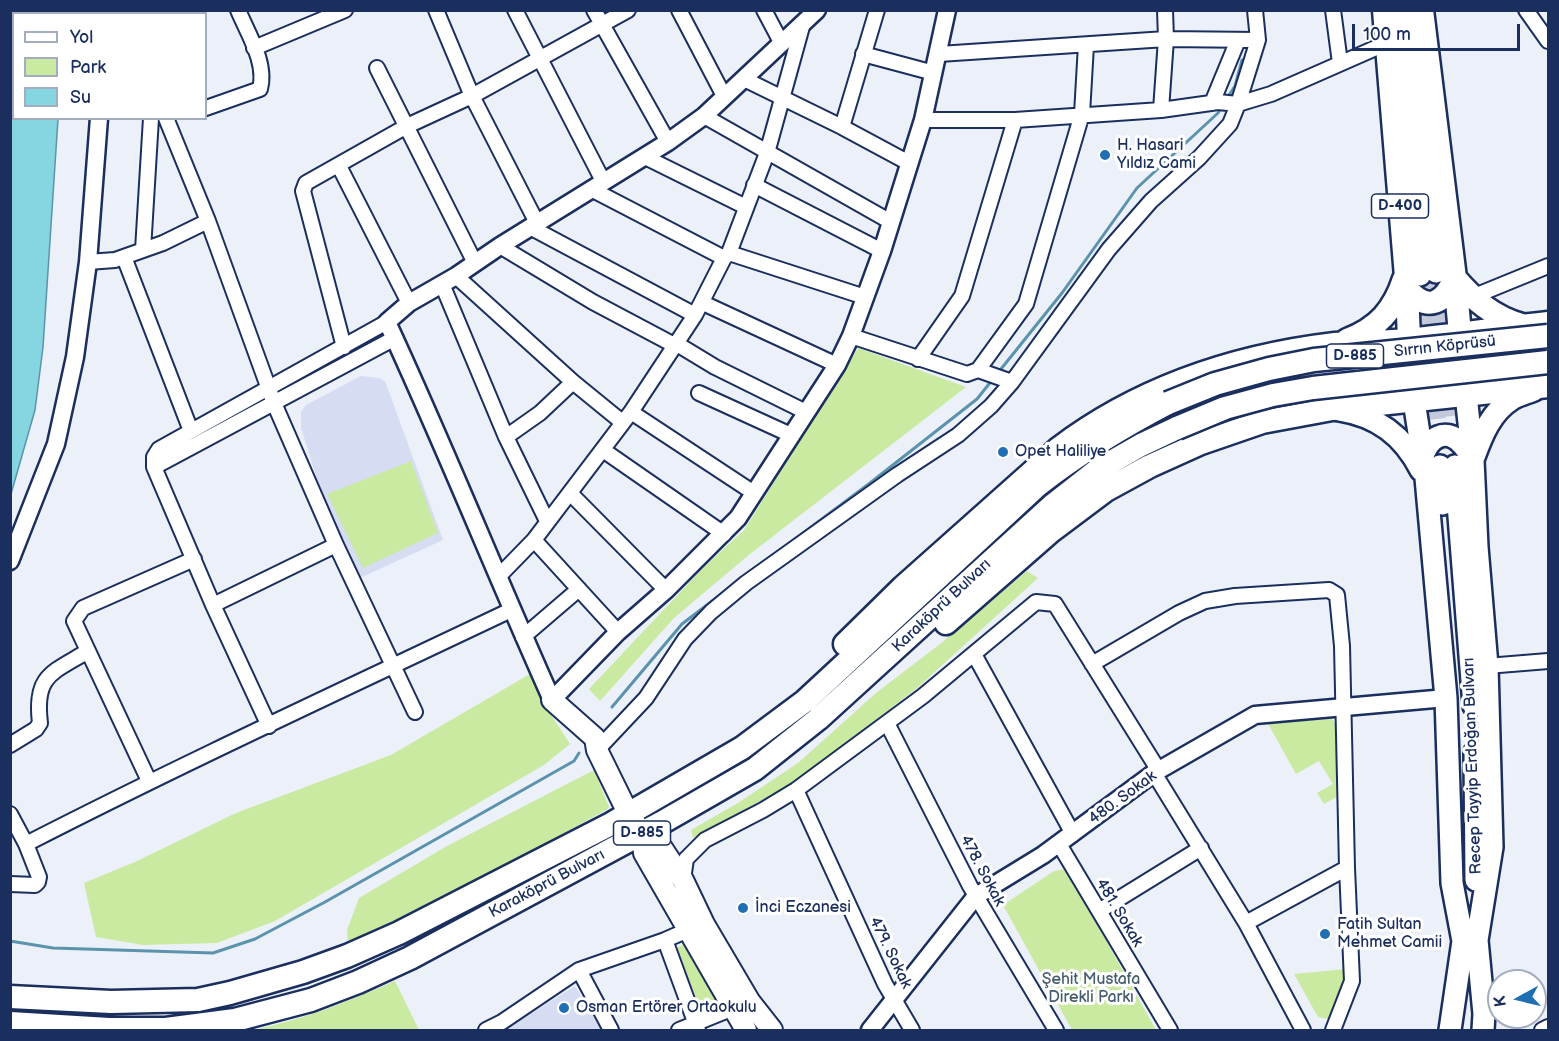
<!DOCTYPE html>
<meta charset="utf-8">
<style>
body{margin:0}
#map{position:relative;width:1559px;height:1041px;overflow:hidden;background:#ecf0f9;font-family:"Balsamiq Sans",sans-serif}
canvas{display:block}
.frame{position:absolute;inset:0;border:12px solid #1b2f5e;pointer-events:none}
.legend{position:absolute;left:12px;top:12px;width:195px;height:108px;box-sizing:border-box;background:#fff;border:2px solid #a4acbf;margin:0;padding:8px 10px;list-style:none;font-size:18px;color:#1b2f5e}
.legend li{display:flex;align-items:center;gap:12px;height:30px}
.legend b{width:30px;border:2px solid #a4acbf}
.north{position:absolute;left:1487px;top:969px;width:60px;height:60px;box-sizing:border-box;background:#fff;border:2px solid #a4acbf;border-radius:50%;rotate:262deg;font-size:16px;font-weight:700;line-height:24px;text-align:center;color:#1b2f5e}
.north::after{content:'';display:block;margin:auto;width:21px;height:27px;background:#1f6fb2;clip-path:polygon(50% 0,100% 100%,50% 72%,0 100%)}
.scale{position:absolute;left:1352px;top:24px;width:168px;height:27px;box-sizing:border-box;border:3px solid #1b2f5e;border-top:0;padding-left:8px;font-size:18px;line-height:21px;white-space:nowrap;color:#1b2f5e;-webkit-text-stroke:4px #fff;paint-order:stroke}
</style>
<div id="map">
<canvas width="1559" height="1041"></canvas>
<div class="frame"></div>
<ul class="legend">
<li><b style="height:8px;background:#fff"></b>Yol</li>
<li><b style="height:16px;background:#cae9a1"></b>Park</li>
<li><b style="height:16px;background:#86d6e1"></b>Su</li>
</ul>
<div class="north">K</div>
<div class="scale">100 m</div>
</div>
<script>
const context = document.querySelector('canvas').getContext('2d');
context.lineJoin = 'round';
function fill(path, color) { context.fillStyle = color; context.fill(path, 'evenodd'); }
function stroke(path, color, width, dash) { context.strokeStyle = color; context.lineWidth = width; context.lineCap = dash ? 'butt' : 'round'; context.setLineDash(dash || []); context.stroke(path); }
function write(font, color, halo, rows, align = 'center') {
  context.font = font + ' "Balsamiq Sans",sans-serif'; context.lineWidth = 6; context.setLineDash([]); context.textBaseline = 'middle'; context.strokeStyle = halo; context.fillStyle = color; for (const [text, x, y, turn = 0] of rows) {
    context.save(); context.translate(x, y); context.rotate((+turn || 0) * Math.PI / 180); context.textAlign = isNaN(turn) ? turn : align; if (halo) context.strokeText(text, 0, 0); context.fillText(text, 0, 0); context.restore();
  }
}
const built = new Path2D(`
 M361,376L379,378L385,381L443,540L360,578L325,517V504L301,428V412L306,405Z
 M575,986L601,1030H505Z`);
const green = new Path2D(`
 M858,348L966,387L750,554L674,618L600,701L589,689L703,568L744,530Z
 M411,461L438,533L363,568L327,494Z
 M1027,571L1038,578L917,688L840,748L789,785L693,838L691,830L738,803L798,763L876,693L940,644Z
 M530,674L548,710L570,744L544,765L275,921L217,943L143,945L96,937L84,883L135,862L236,813L391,755Z
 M1332,719L1335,723L1342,794L1324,804L1317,793L1333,784L1319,761L1296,774L1267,722Z
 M594,770L609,807L606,810L490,874L348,946L347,930L359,898L447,846Z
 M1066,869L1156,1030H1072L1003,905L1054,871Z
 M692,942L726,1002L702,1012L675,948Z
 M1346,969L1343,1016L1333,1020L1318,1017L1294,974Z
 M395,981L419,1030H252C303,1020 347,1002 395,981Z`);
const water = new Path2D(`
 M13,11H66L65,13L14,14V118L58,119L43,347L35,410L11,494L10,38Z`);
const stream = new Path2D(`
 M1227,98L1235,86L1242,60
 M997,374L1062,293L1137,188L1218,113L1222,106
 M755,569L870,483L977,399L993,379
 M612,707L682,624L737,582
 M10,941L53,948L213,953L255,939L325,902L574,761L579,753`);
const primaryTunnel = new Path2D(`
 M1436,272L1455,466
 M1420,275L1440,466`);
const minor = new Path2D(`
 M148,10V14
 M436,10L472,96L537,223
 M515,10L603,181
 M594,10L668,142
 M679,10L724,96
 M764,10L782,44
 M1333,10L1340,63
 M1526,10L1548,41
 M254,48L345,10
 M863,54L934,73
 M939,54L1166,39L1258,40
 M377,68L475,263
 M744,79L842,127L909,163
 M1212,103L1238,40
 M206,108L260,89C267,63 248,34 238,10
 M1161,110L1166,39L1165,10
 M704,116L891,222
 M166,118L208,221L274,403L336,545L415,712
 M923,120H1015L1161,110L1218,102L1238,104L1271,94L1387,43
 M842,127L877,10
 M645,157L746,207
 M339,166L409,303
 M754,185L882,251
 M591,189L724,258
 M530,227L695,315
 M500,246L593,302L676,346
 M143,250L151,118
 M729,253L865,297
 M124,257L191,431
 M88,262L115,260L163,243L208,221
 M456,276L573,382L622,422
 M442,284L506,437L547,521
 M1472,297L1548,266
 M703,303L837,365
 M851,336L967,374L978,370L1026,304L1082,114L1086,45
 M677,344L715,367L806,412
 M344,347L303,191L306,183L407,126L472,96L628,10
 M918,359L962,296L1015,120
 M978,370L1012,382
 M699,393L791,435
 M631,412L754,493
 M506,437L540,413L573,382
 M603,450L724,534
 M154,467L395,338
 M571,494L666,590
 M534,540L618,632
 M498,577L534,540L631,412L695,315L724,258L729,253L767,153L803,23
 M213,605L336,545
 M523,637L579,589
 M974,654L1073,834
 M1092,664L1179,613L1205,601L1235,596L1329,590L1337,595L1342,646L1347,868L1352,981L1333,1030
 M1487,666L1548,661
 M887,723L970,886L1056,1030
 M269,726L213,605L154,467V457L159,449L387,322
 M10,745L36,729L40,723C34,675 52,673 88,651
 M597,750L646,698L685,639L711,612L746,583L897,475L958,435L991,406L1012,382L1109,249L1151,201L1199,158L1230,124L1238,104L1258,40L1255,10
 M1154,773L1246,923L1303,1030
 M149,781L74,621L83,608L194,559
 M796,790L885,984L912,1030
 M10,814L26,844L39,877L38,882L35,885L10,884
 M26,844C186,762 349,687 511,610
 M1059,844L1170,1030
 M683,880L686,859L705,840L763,810L796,790L923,696L1036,602L1055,604L1159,771
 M1099,911L1201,848
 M1246,923L1347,868
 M665,940L698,1030
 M579,970L611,1030
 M486,1030L502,1022L579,970L665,940L688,930
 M679,1030L731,1009
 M1542,1030L1548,1027`);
const tertiary = new Path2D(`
 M817,10L704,116L668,142L500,246L456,276L409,303L387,322C445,447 496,575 552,700L618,632L666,590L738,518L837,365L851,336L882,251L923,120L947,10
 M106,14V10
 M10,561L56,444L75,357L88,262L99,118
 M870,1030L976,896L1043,855L1154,773L1255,715L1446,698`);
const secondary = new Path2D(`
 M552,700L595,738L597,750L628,813L642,833L662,848L683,880L704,924L750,1002L772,1030
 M642,833L644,853L746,1030`);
const primary = new Path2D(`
 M1412,10L1436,272
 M1396,20L1420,275
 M1466,395L1473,460L1477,547L1487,666L1492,847L1477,940L1484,1014L1483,1030
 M1414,401L1426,478L1446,698L1452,883L1463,941L1450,1030
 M1339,410C1377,416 1403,435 1421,470
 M1423,456C1429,438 1445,427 1461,443C1466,447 1469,454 1472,460
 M1474,457C1482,435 1491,412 1512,399C1518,395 1527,393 1534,390
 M1440,466L1443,504
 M1455,466L1474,706
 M1475,752L1476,880`);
const trunk = new Path2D(`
 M1384,10L1407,289L1409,340L1414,396
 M1422,10L1455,278L1465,390
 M1455,278C1474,300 1493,317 1522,325
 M1407,289C1428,313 1444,303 1455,278
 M1347,340C1378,328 1394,310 1404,279
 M946,623L1050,532L1106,490L1150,466L1201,443L1262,422L1332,409L1548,386
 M845,644L903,587L1058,449C1140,387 1234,356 1335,344C1360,342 1384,342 1408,340C1455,335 1502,328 1548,323
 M10,997L111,1002L198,1000L230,993L303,972L347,956L399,933L611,824L742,748L805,701L1038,485C1079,453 1122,427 1168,403
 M10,1023L109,1029H166L235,1020L311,1000L358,982L410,958L661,823L755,769L818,719L1053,505L1099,469L1141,445L1177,428`);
const trunkBridge = new Path2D(`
 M1168,403L1215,384L1269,369L1314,360L1548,336
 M1177,428L1225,408L1273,395L1313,388L1548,362`);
const markers = [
 [1105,155,6,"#1f6fb2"],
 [1003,452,6,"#1f6fb2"],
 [743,908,6,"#1f6fb2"],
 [1325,934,6,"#1f6fb2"],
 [564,1008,6,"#1f6fb2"]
];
const shields = [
 [1400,206,57],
 [1355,356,57],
 [642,833,57]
];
const shieldNames = [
 ["D-400",1400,206],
 ["D-885",1355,356],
 ["D-885",642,833]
];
const poiNames = [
 ["H. Hasari",1117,146],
 ["Yıldız Cami",1117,164],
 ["Opet Haliliye",1015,452],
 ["İnci Eczanesi",755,908],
 ["Fatih Sultan",1337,925],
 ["Mehmet Camii",1337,943],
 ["Osman Ertörer Ortaokulu",576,1008]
];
const streetNames = [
 ["Sırrın Köprüsü",1445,347,-6],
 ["Karaköprü Bulvarı",942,606,-43],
 ["Recep Tayyip Erdoğan Bulvarı",1473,766,-92],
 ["480. Sokak",1123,798,-36],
 ["478. Sokak",982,871,62],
 ["Karaköprü Bulvarı",547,884,-28],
 ["481. Sokak",1119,913,59],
 ["479. Sokak",890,953,64]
];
const parkNames = [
 ["Şehit Mustafa",1091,980],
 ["Direkli Parkı",1091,998]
];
fill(built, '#d6ddf2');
fill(green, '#cae9a1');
fill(water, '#86d6e1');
stroke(water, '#5b93ad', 1.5);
stroke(stream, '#5b93ad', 3);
stroke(primaryTunnel, '#c2c9da', 21, [21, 10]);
stroke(minor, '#1b2f5e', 18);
stroke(tertiary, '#1b2f5e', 21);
stroke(secondary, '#1b2f5e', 24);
stroke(primary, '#1b2f5e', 26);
stroke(trunk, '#1b2f5e', 27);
stroke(minor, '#fff', 14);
stroke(tertiary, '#fff', 16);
stroke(secondary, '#fff', 20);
stroke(primary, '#fff', 21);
stroke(trunk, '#fff', 22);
stroke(trunkBridge, '#1b2f5e', 27, []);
stroke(trunkBridge, '#fff', 22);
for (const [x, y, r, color] of markers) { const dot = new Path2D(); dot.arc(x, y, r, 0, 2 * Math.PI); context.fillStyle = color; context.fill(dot); stroke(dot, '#fff', 2); }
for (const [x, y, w] of shields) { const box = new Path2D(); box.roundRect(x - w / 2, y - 12, w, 24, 4.5); context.fillStyle = '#fff'; context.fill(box); stroke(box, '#1b2f5e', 1.5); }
write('bold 15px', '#1b2f5e', null, shieldNames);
write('16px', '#1b2f5e', '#fff', poiNames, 'left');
write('16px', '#1b2f5e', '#fff', streetNames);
write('16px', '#475e6f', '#fff', parkNames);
</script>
